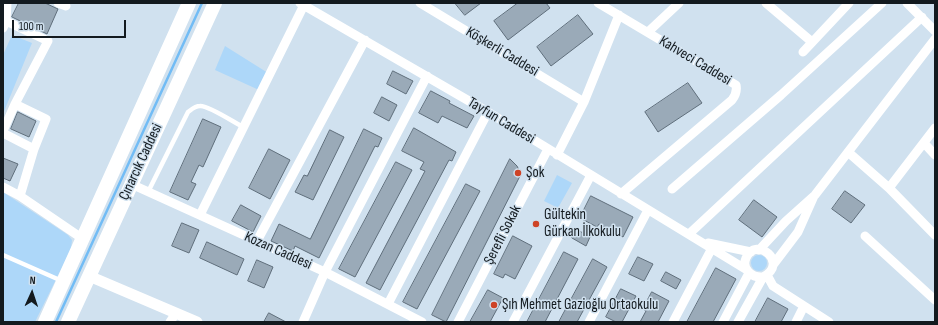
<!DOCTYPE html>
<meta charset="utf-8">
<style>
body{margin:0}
#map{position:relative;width:938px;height:325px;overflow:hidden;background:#d0e1ef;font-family:"Sofia Sans Condensed",sans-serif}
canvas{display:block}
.frame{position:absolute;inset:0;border:4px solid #131a1f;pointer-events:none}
.north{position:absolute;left:12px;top:273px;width:40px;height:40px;-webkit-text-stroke:3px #d0e1ef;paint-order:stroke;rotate:3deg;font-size:11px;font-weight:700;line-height:16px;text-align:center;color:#131a1f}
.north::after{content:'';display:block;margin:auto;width:14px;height:18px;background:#131a1f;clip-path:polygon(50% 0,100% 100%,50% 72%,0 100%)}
.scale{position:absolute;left:12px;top:20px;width:114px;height:18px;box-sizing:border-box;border:2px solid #131a1f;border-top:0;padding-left:5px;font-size:12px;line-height:14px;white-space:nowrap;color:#131a1f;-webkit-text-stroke:3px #d0e1ef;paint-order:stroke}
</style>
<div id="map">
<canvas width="938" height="325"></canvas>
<div class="frame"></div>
<div class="north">N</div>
<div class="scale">100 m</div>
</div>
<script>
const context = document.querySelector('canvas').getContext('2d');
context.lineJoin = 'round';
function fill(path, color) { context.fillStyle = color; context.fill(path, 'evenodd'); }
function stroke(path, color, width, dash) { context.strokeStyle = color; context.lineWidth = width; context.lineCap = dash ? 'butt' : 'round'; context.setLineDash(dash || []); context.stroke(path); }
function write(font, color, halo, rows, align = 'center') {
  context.font = font + ' "Sofia Sans Condensed",sans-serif'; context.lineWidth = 3; context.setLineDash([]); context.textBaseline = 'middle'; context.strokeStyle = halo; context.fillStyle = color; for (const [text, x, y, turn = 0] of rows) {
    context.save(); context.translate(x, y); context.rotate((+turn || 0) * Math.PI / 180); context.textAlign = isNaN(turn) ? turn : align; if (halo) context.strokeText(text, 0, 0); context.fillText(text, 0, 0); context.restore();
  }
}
const green = new Path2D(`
 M12,35L32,43L3,114V55Z
 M225,46L268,73L259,90L215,70Z
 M557,175L572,183L558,208L544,201Z
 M3,192L68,235L72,240L71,249L35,322H3Z
 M751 263a8 8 0 1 1 16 0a8 8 0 1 1-16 0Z`);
const stream = new Path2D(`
 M56,322L202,3`);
const building = new Path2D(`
 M19,3H45L58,9L47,34L12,17Z
 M455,3H481L465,15Z
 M518,3H546L550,8L508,40L494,21Z
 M578,15L593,34L551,66L537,47Z
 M393,71L413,81L406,94L387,84Z
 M688,83L702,103L658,132L645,112Z
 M431,91L450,101L449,103L474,116L467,128L442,116L438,123L419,113Z
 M382,97L397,105L389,121L374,113Z
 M18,112L36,121L29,137L11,129Z
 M203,119L221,127L203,167L199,165L191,182L196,184L188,200L170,192Z
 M414,128L456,152L452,161L449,160L380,290L366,283L425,171L420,169L424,162L402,151Z
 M364,129L382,138L378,147L375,146L319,258L295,246L293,251L271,241L279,224L310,239Z
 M330,130L344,137L313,200L295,192L304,175L307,176Z
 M269,149L290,160L270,199L249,188Z
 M3,158L18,164L10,181L3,178Z
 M510,159L517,166L521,174L446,322L432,315Z
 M396,162L412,170L355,277L339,269Z
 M466,184L480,191L417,309L403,302Z
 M845,191L865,205L851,223L832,209Z
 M591,196L633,217L623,237L599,224L597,227L580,218Z
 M754,200L777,217L762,237L739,220Z
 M241,205L261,216L253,232L232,221Z
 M182,223L199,230L189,253L172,246Z
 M576,229L590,237L586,246L572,238Z
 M513,236L532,246L515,279L505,274L503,278L494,274Z
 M207,242L244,259L237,275L200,258Z
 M564,252L578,259L545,322H527Z
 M638,257L653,264L644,281L629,274Z
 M593,259L607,267L577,322H559Z
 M257,260L273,267L264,288L248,281Z
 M716,268L736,279L713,322H687Z
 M666,272L681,280L676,289L661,281Z
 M621,289L636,296L622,322H616L606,317Z
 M488,290L503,298L490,322H470Z
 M652,292L669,301L658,322H640L646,311L643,309Z
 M768,298L788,309L781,322H755Z
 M269,313L286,322H264Z`);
const service = new Path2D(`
 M148,192L188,112C192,109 195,106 200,106C208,105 235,123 243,127
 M3,255L62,281`);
const minor = new Path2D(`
 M58,3L66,6
 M300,3L488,112L747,270
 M420,3L584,102
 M598,3L736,85C737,90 736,95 732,100L621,194
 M766,3L812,42
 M907,3L935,31
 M3,28L6,21L7,3
 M648,32L679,3
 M803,52L849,3
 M15,104L46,119L34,149L20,196
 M3,131L15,104L48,41L6,21
 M3,133L34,149
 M924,143L935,155
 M848,152L889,188L935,235
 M557,155L584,102L619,15
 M131,184L325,272L422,322
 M3,187L20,196L83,239
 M889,188L935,128
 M672,189L781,95L882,3
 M200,215L304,5
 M689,234L922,17
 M865,236L935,300
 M257,241L365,40
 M708,243L751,252
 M759,250L786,221L815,195L935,39
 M773,265L798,232L814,196
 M767,275L773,286L829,322
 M388,304L488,112
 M170,322L176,313
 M303,322L325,272L427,76
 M458,322L548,149
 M513,322L591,175
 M589,322L648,210
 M673,322L712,248
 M723,322L749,273
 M738,322L763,277C790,263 756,235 746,258C741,270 753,278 763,277
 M796,322L804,306`);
const tertiary = new Path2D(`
 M89,276L197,322`);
const primary = new Path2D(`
 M45,322L189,3
 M68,322L215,3`);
const markers = [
 [518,173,4,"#ce4326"],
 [536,224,4,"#ce4326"],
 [494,305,4,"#ce4326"]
];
const streetNames = [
 ["Köşkerli Caddesi",502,52,31],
 ["Kahveci Caddesi",695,61,31],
 ["Tayfun Caddesi",501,121,31],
 ["Çınarcık Caddesi",141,162,-65],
 ["Şerefli Sokak",503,235,-63],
 ["Kozan Caddesi",278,251,24]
];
const poiNames = [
 ["Şok",526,173],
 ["Gültekin",544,215],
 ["Gürkan İlkokulu",544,232],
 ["Şıh Mehmet Gazioğlu Ortaokulu",502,305]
];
fill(green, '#add7f9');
stroke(stream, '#72bcf5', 2.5);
fill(building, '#9aaab8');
stroke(building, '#5f6e7b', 1);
stroke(service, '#fff', 4.5);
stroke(minor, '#fff', 9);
stroke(tertiary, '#fff', 11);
stroke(primary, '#fff', 14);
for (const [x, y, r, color] of markers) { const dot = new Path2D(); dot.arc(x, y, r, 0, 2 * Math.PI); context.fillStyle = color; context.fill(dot); stroke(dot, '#d0e1ef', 1.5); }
write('15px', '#131a1f', '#d0e1ef', streetNames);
write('15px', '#131a1f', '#d0e1ef', poiNames, 'left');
</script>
